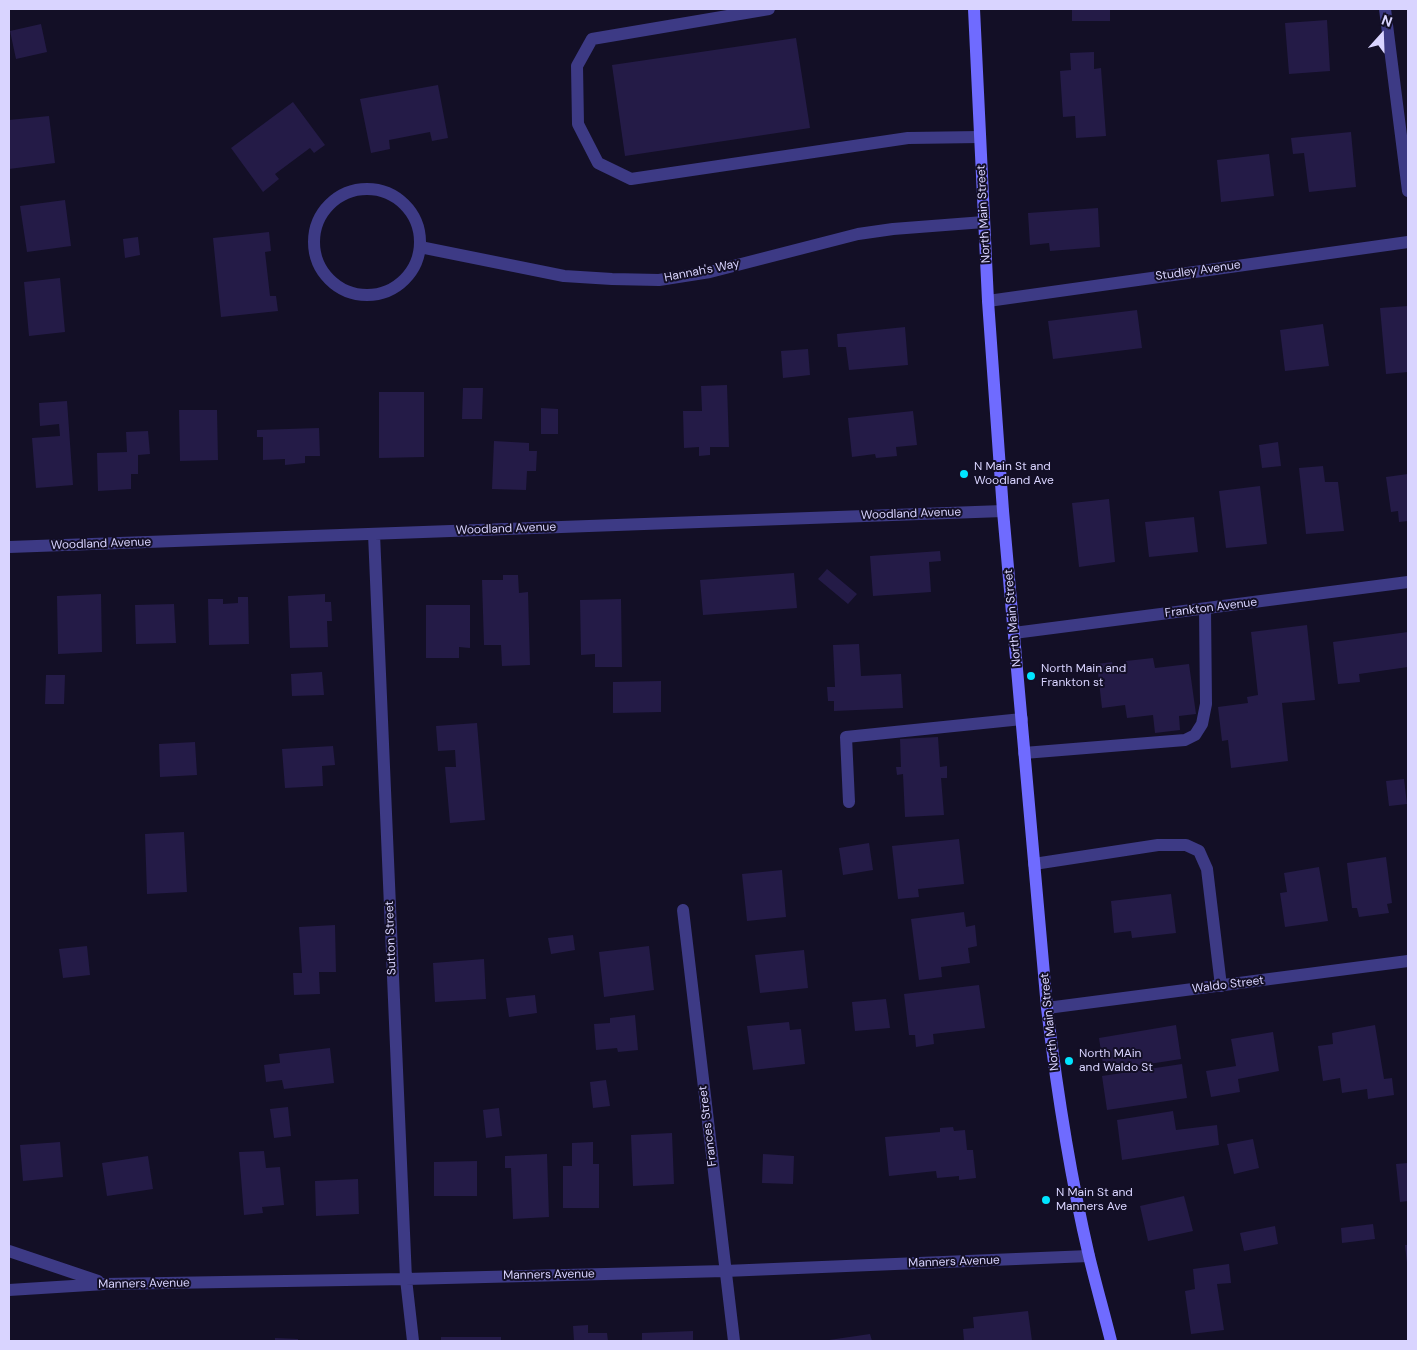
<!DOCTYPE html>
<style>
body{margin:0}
#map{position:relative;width:1417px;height:1350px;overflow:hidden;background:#130f26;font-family:"DM Sans",sans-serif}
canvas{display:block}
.frame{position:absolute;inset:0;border:10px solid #d9d4ff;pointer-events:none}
.north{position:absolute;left:1357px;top:10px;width:50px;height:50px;-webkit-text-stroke:4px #130f26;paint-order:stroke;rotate:20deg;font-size:14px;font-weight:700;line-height:20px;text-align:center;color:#d9d4ff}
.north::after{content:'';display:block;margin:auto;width:18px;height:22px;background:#d9d4ff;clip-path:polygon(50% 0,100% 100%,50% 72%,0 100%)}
</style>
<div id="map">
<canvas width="1417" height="1350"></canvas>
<div class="frame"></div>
<div class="north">N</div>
</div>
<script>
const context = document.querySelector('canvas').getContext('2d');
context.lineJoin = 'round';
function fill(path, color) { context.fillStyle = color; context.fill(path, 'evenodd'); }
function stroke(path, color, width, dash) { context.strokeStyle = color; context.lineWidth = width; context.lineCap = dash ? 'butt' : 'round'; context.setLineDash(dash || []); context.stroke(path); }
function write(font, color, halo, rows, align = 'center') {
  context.font = font + ' "DM Sans",sans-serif'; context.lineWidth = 4; context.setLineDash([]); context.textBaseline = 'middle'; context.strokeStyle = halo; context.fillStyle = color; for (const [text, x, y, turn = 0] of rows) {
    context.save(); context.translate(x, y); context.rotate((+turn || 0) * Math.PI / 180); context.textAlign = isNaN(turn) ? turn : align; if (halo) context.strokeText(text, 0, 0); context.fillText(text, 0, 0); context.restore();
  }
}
const building = new Path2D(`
 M1072,9H1110V21H1072Z
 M1327,20L1330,71L1289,74L1285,23Z
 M41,24L47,52L16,59L10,31Z
 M796,38L810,128L625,156L612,65Z
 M1094,52V69L1101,68L1106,136L1076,138L1075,116L1063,117L1060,71L1071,70L1070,53Z
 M438,85L448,138L432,141L430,132L389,140L390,149L371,153L360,99Z
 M293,102L325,145L314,153L310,148L275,174L279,179L263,192L231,148Z
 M49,116L55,163L9,169V120Z
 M1351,132L1356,187L1309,192L1304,153L1293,154L1291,138Z
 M1269,154L1274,196L1221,202L1217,160Z
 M65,200L71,246L27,252L20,206Z
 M1098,208L1100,247L1050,251L1049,243L1030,245L1028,213Z
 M269,232L271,251L265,252L270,296H276L278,311L221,317L213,238Z
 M138,237L140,255L125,258L123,239Z
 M60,278L65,332L29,336L24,282Z
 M1408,306V372L1386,374L1380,308Z
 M1137,310L1142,348L1053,359L1048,321Z
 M1323,324L1329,366L1285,371L1280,330Z
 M905,327L908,365L849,370L846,347H838L837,334Z
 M808,349L810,375L783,378L781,351Z
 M727,385L729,447H710V455L699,456V447L684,448L683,411H702L701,386Z
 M463,388H483L482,419H462Z
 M379,392H424V457L379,458Z
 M67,401L73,485L36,488L32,438L60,436L59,424L40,426L39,403Z
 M541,408L558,409V434H541Z
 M179,410H217L218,460L180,461Z
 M913,411L917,445L896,447L897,456L876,458L875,454L852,457L848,418Z
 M319,428L320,456H305V463L285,465V459L263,460V437H257V430Z
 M148,431L150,454L138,455V474H131V489L98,491L97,453L127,452L126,432Z
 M494,441L529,443V451H537L536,471H527L526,490L492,489Z
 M1278,442L1281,466L1262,468L1259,445Z
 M1323,466L1325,482H1338L1344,531L1306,534L1299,468Z
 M1408,474V521L1399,522L1398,511L1391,512L1386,477Z
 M1260,486L1267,544L1226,548L1219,491Z
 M1109,499L1115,562L1079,567L1072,503Z
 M1194,517L1198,552L1149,557L1145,522Z
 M940,551L941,561L929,562L931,592L873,596L870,556Z
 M827,569L857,594L848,604L818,579Z
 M794,573L797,608L703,615L700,580Z
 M503,575H518L519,593L528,592L530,665L502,666L501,645H484L482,580H503Z
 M101,594L102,652L58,654L57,596Z
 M325,594V602H331L332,621H327L328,647L290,648L288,596Z
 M238,597H248L249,644L209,645L208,599H223V604L238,603Z
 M621,599L622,667H595V654L581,655L580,600Z
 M174,604L176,643L136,644L135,605Z
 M426,605H470V648L459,647V658H426Z
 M1307,625L1315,700L1282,703L1288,761L1231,768L1228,740L1222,741L1218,707L1248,703L1247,697L1258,695L1251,632Z
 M1408,632V667L1359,674L1360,682L1338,684L1333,642Z
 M859,644L861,676L901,674L903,708L834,711V701H828L827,687H835L833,645Z
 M1153,658L1155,668L1189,664L1196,714L1179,716L1180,730L1155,733L1153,715L1127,718L1125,705L1102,708L1097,664L1112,662L1114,670L1127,668L1126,661Z
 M322,672L324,695L292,696L291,674Z
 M46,675H65L64,704H45Z
 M661,681V712L613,713V682Z
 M477,723L485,820L450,823L445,767H456L455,750L438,751L436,726Z
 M938,737L940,767L947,766V778H941L944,815L905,817L903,774L897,775L896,767H901L900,739Z
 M195,742L197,775L160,777L159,744Z
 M333,746L335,765L322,766L323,786L285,788L282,749Z
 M1404,779L1407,804L1389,806L1386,781Z
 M184,832L187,892L147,894L145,834Z
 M959,839L964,884L918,889L919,897L898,899L892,846Z
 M869,843L873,870L843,875L839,848Z
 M1386,857L1392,903L1387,904L1389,913L1359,917L1357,908H1352L1347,863Z
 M1319,867L1328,921L1285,927L1280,893L1287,892L1284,873Z
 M782,870L786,917L747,921L742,874Z
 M1171,894L1176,933L1132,938L1131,931L1114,933L1111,901Z
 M964,912L966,927L975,925L977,946L968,948L970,963L941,967L942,977L919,980L911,919Z
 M335,925L336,972H319L320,994L294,995L293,973H302L299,927Z
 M573,935L575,950L551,954L548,938Z
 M87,946L90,975L63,978L59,949Z
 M649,946L654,990L604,997L599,952Z
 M804,950L808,988L760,993L755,955Z
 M484,959L486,999L435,1002L433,963Z
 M979,985L985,1028L933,1034L934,1044L916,1047L915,1035H909L904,994Z
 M535,995L537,1013L509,1017L506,998Z
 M886,999L890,1028L855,1031L852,1002Z
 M635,1015L638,1050L618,1052L617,1048L596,1050L594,1024L610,1023V1018Z
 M789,1022L790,1030L801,1029L805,1064L753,1070L747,1026Z
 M1176,1025L1181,1059L1104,1071L1099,1038Z
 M1375,1025L1384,1079L1392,1078L1394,1095L1368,1099L1367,1089L1342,1093L1340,1078L1323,1081L1318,1046L1333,1044L1332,1033Z
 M1273,1032L1279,1071L1238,1079L1240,1092L1211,1097L1206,1071L1236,1066L1231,1039Z
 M330,1048L334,1083L284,1089L282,1080L266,1082L264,1065L280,1063L279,1054Z
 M1182,1064L1187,1098L1107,1110L1102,1076Z
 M606,1080L610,1106L593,1108L590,1082Z
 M288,1107L291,1136L274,1138L270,1109Z
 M499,1108L502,1136L486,1138L483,1110Z
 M1173,1111L1176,1130L1217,1125L1219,1145L1122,1160L1117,1120Z
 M953,1127L954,1131L965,1130L967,1150H973L976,1178L959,1180V1176L937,1178L936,1171L889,1176L885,1137L940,1132V1128Z
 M672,1133L674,1184L633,1186L631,1135Z
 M1253,1139L1259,1168L1234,1174L1227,1144Z
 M60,1142L63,1177L23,1181L20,1145Z
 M593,1142V1164H599V1208H563V1166H572V1143Z
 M264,1151L266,1168L280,1167L284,1205L262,1207L263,1213L244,1215L239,1152Z
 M547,1154L549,1217L513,1219L511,1168H505V1156Z
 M763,1154L794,1156L793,1184L762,1183Z
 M148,1156L153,1189L107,1196L102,1163Z
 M477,1161V1196H434V1162Z
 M1408,1163V1201L1400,1202L1396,1164Z
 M358,1179L359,1214L316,1216L315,1181Z
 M1184,1196L1193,1231L1148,1241L1140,1206Z
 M1373,1224L1375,1239L1342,1243L1341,1228Z
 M1275,1226L1278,1244L1244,1251L1240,1233Z
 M1405,1245H1408V1263H1407Z
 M1229,1264L1231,1283L1217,1284L1224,1330L1191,1334L1185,1291L1195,1289L1193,1269Z
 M1028,1311L1032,1341H964L963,1329L974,1328L973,1317Z
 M588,1325V1333H607L608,1341H574L573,1326Z
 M693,1331V1341H642V1333Z
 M870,1334L872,1341H830L829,1340Z
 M441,1337H501V1341H441Z
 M275,1338L298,1339V1341H275Z`);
const lane = new Path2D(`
 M769,9L592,39L577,66L578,124L598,163L631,179L908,138L980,137
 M1024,753L1185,740L1195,735L1202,724L1206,704L1205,609
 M849,802L846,737L1022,719
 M1034,864L1158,845H1186L1199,851L1207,869L1221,986`);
const street = new Path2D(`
 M1385,9L1408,191
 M314 242a53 53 0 1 1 106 0a53 53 0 1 1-106 0Z
 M420,247L564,276L612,279L659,280L710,272L858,234L893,229L984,222
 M988,301L1408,242
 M374,534L406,1279L413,1341
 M9,547L1003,511
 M1014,633L1408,582
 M683,910L734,1341
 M1047,1008L1408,961
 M9,1251L98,1281
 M9,1290L105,1284L406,1279L725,1271L1089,1256`);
const secondary = new Path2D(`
 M974,9L988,301L1003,511L1047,1008C1057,1091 1070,1175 1089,1256C1096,1285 1104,1313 1111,1341`);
const markers = [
 [964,474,5,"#00e5ff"],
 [1031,676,5,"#00e5ff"],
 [1069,1061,5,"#00e5ff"],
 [1046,1200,5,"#00e5ff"]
];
const streetNames = [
 ["North Main Street",984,214,-93],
 ["Hannah's Way",702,271,-11],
 ["Studley Avenue",1198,271,-8],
 ["Woodland Avenue",911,514,-2],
 ["Woodland Avenue",506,529,-2],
 ["Woodland Avenue",101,544,-2],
 ["Frankton Avenue",1211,608,-7],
 ["North Main Street",1013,618,-95],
 ["Sutton Street",391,938,-92],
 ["Waldo Street",1228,985,-7],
 ["North Main Street",1050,1022,-96],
 ["Frances Street",708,1126,-97],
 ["Manners Avenue",954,1262,-2],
 ["Manners Avenue",549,1275,-1],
 ["Manners Avenue",144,1284,-1]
];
const poiNames = [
 ["N Main St and",974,467],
 ["Woodland Ave",974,481],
 ["North Main and",1041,669],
 ["Frankton st",1041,683],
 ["North MAin",1079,1054],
 ["and Waldo St",1079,1068],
 ["N Main St and",1056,1193],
 ["Manners Ave",1056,1207]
];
fill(building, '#241b47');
stroke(lane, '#3d3a85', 12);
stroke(street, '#3d3a85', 12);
stroke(secondary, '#6f6bff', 12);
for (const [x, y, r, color] of markers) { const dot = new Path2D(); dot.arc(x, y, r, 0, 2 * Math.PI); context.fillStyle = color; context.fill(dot); stroke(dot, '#130f26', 2); }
write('12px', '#d9d4ff', '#130f26', streetNames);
write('12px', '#d9d4ff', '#130f26', poiNames, 'left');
</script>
